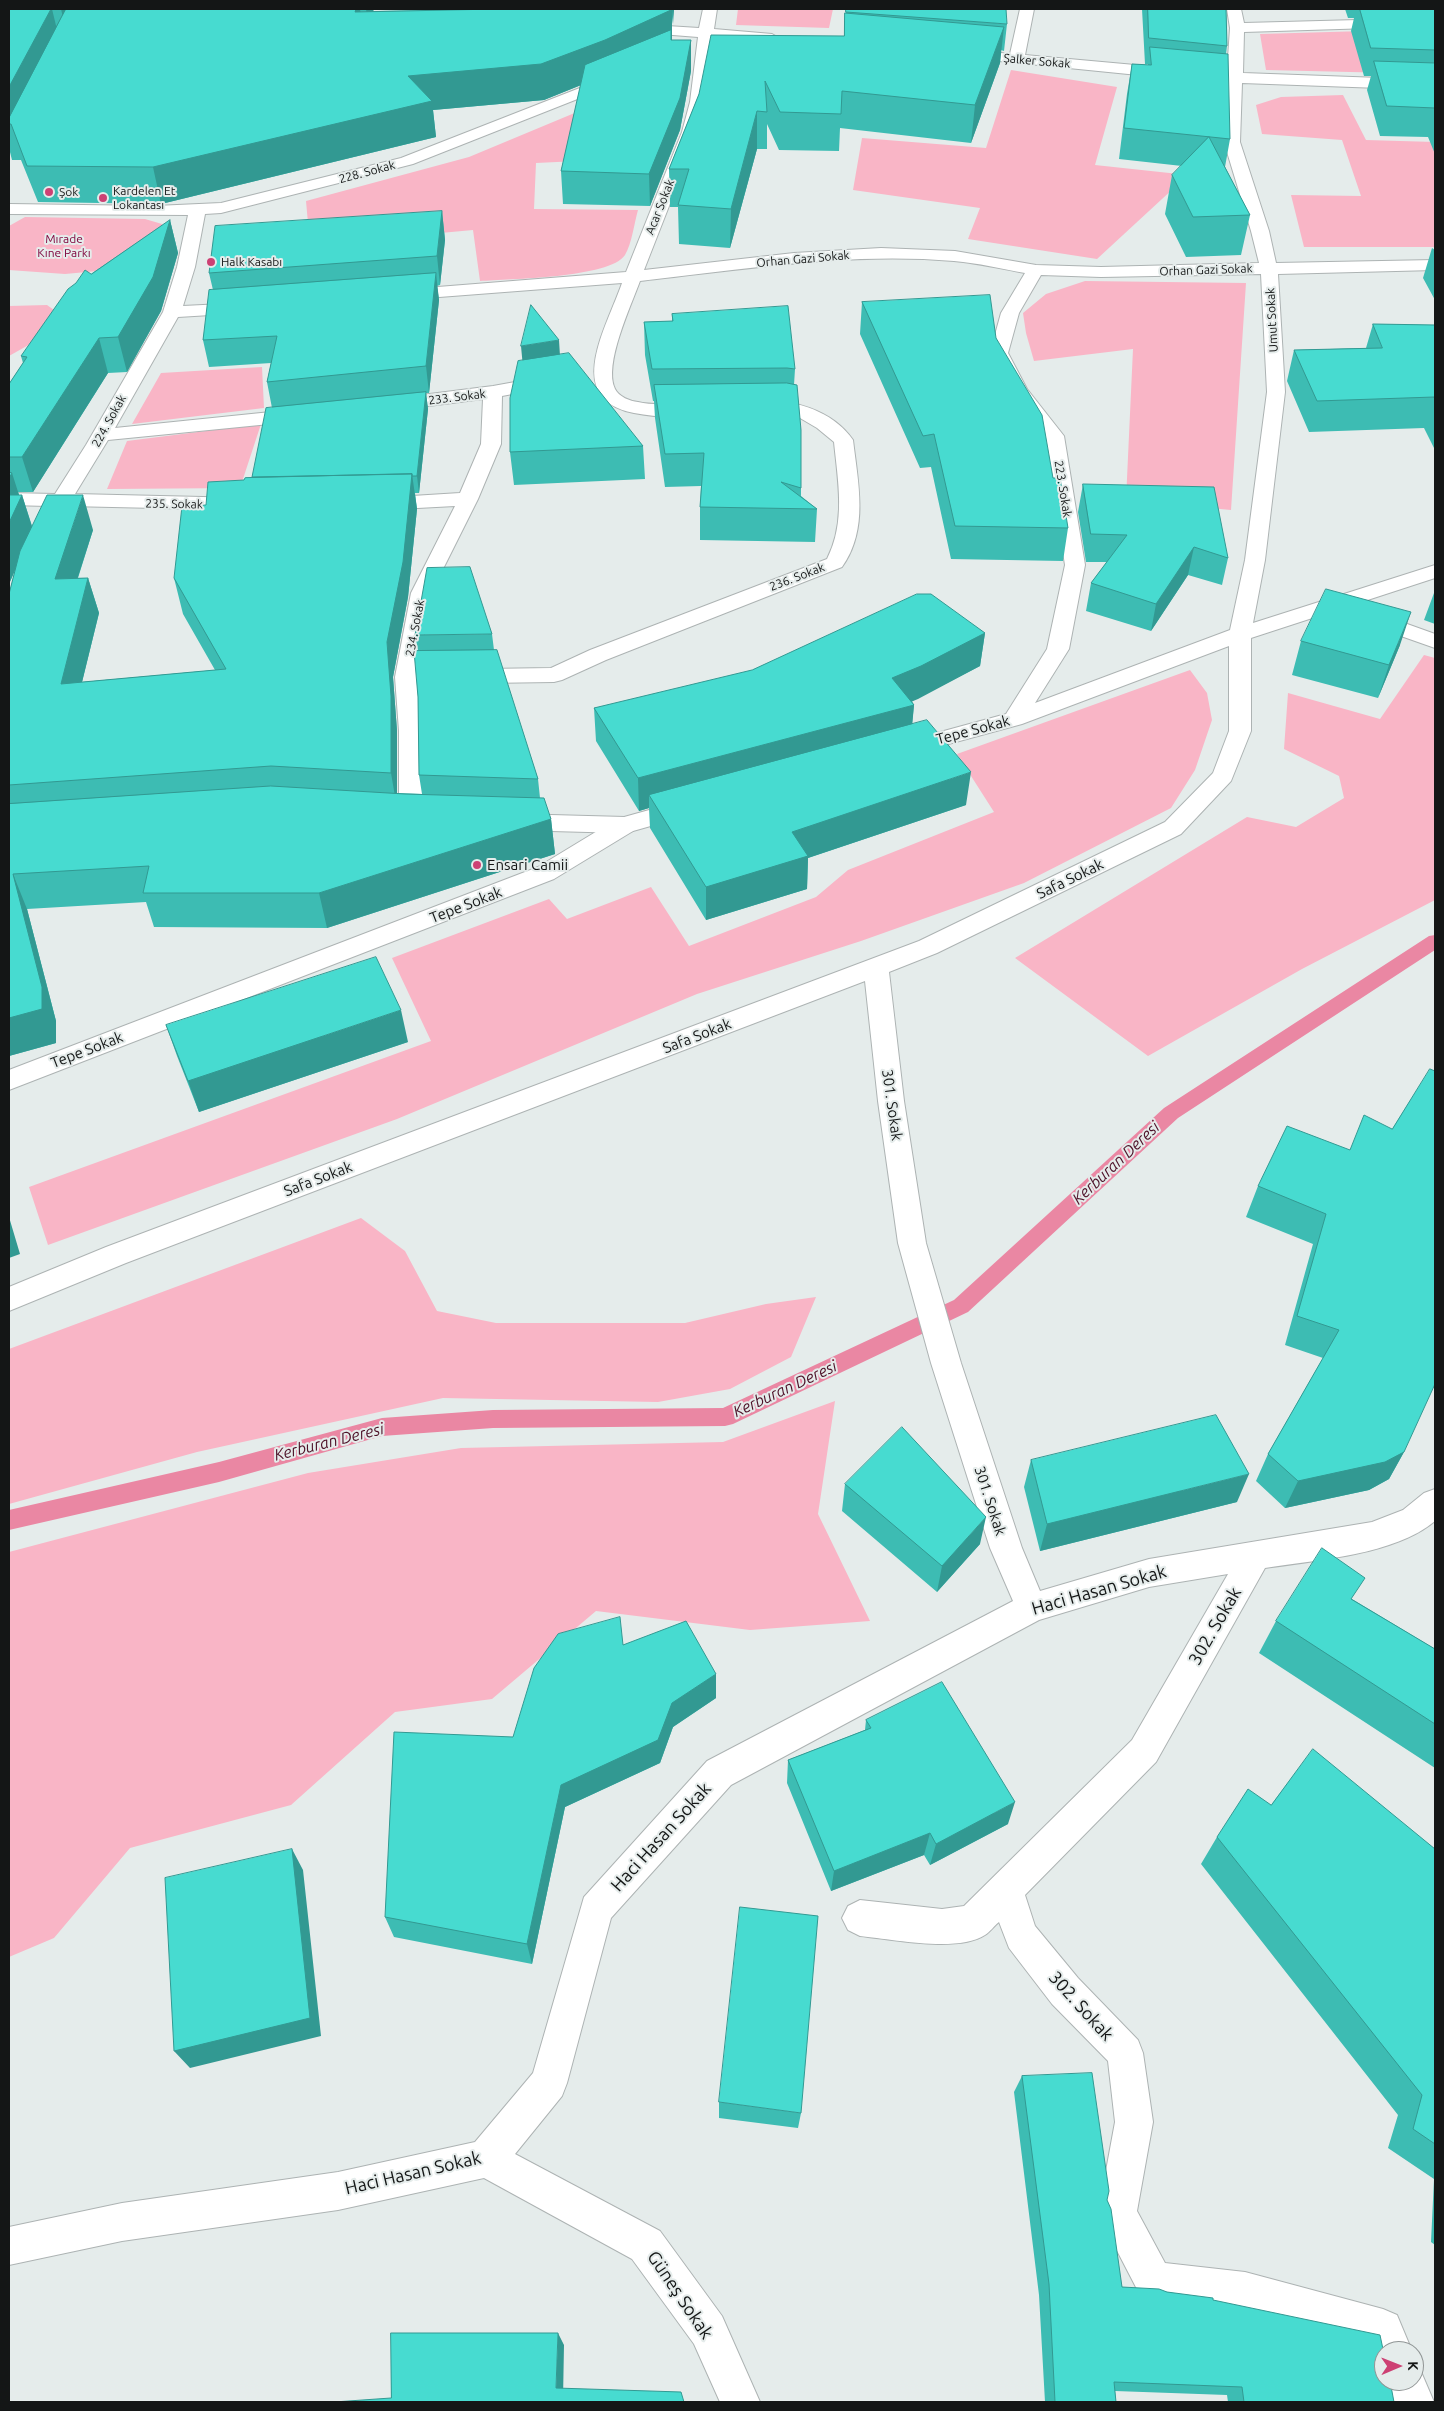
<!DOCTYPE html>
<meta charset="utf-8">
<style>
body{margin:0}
#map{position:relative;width:1444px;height:2411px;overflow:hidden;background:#e5eceb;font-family:Ubuntu,sans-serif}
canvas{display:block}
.frame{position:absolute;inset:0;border:10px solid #141616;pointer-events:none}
.north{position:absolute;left:1374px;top:2341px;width:50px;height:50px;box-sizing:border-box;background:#e5eceb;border:1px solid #919696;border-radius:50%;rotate:89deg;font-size:14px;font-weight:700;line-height:20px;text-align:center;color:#141616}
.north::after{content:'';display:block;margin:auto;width:18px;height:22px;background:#cd4174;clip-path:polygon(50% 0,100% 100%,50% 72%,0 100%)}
</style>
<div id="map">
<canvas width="1444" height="2411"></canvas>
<div class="frame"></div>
<div class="north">K</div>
</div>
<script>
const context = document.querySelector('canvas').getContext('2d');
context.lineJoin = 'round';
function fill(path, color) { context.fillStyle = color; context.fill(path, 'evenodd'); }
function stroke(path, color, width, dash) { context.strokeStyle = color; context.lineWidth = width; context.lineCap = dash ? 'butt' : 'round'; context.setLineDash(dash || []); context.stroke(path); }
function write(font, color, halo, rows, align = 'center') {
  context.font = font + ' Ubuntu,sans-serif'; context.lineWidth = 4; context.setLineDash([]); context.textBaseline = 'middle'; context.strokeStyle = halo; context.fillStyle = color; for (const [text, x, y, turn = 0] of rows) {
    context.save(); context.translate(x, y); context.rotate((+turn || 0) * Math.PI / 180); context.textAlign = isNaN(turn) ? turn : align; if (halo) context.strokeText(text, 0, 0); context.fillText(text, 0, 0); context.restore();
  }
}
const green = new Path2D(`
 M738,9H833L829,28L736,25Z
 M1435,29V74L1266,70L1260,34Z
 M1011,70L1117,87L1095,165L1188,175L1097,259L968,239L980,208L853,190L862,138L986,148Z
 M1343,95L1366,140L1435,142V247H1304L1291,195L1361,196L1342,140L1262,134L1256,105L1281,97Z
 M589,107L578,161L536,163L534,209L638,210C634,224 632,243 625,255C610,278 508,279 480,281L473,230L310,245L306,201L469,157Z
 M25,217L145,219L162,224L171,247L162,265L65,274L9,270V226Z
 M1085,281L1246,283L1231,510L1126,500L1133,349L1034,361L1026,333L1023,313L1046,294Z
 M47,305L61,315L48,334L9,356V306Z
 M262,367L264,408L132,424L161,373Z
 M261,424L240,488L107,489L127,441Z
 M1424,655L1435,658V900L1302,969L1148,1056L1015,958L1247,817L1296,827L1344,798L1339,776L1284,749L1288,693L1380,719Z
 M1190,670L1207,693L1212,720L1195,770L1171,808L1024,883L861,941L697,994L397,1119L48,1245L29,1187L431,1041L392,958L549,899L567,919L651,887L689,946L816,897L848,870L994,812L957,754Z
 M361,1218L405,1251L437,1311L496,1323H685L766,1304L816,1297L791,1357L730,1389L658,1402L443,1398L197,1452L9,1504V1349Z
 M835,1401L818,1514L870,1621L750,1630L596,1611L492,1699L395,1712L291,1805L130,1848L54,1938L9,1957V1552L308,1473L461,1448L723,1442Z`);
const stream = new Path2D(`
 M1435,935V950L1178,1118L968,1312L733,1424L725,1426L493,1428L382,1436L219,1482L9,1530V1510L219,1462L382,1418L493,1410L723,1408L954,1300L1164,1108L1429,936Z`);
const street = new Path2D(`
 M703,9H717L714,29L772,34L779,38L772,42L713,38L705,102L698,132L644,270L794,253L881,248L955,251L1036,265L1101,267L1259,263L1251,231L1224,142L1227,82L1213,80L1210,77L1213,74L1227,73L1230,28L1227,9H1241L1244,23L1435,18V26L1244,32L1243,73L1435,80V90L1242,83L1240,142L1269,231L1276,263L1435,260V270L1278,274L1285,392L1265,560L1253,623L1435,565V578L1251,638V731L1231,781L1181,834L937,953L889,972L904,1101L926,1243L961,1363L1022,1548L1040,1591L1149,1559L1372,1522L1403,1510L1424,1493L1435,1489V1521C1395,1555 1316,1560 1265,1568L1156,1762L1025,1895L1035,1926L1078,1978L1138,2040L1143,2053L1153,2122L1137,2211L1165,2263L1245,2272L1383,2309L1397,2315L1412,2351H1384V2368L1378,2365L1370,2345L1245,2312L1154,2301L1140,2295L1098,2214L1115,2122L1108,2061L1052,2004L1009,1948L999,1922C994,1926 990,1932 985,1935C958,1953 891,1939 860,1936L848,1930L842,1918L848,1906L860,1900L942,1909L964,1906L1132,1740L1228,1574L1149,1587L1039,1620L731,1785L611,1918L567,2083L562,2096L515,2154L660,2231L722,2316L760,2402H720L694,2344L632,2259L484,2178L338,2210L122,2241L9,2265V2227L122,2203L338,2172L475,2142L533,2073L584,1897L707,1761L1013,1601L990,1548L931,1363L898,1243L878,1101L865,981L126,1263L9,1311V1287L106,1247L919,941L1165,822L1213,773L1229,731V646L1022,724L908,755L900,753L897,748L900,743L1006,714L1047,649L1065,565L1045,437L1009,391L990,353L1001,313L1025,273C1002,269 978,263 954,261C849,252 744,269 640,281C631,306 603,365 615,389C619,397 630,401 638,402C658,407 680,401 700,406L702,410L700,414C679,419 655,417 634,413C562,399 607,327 622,283L400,300L394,299L391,295L394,291L400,290L626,272L682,132L690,102L698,37L635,32L628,28L635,24L699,28ZM1261,274L1267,392L1245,560L1230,630L1035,703L1069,649L1085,565L1064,436L1027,389L1008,353L1019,313L1041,275L1101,277Z
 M1020,9H1034L1025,55L1168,68L1176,73L1168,78L959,57L956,54L959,51L964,49L1010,54Z
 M613,75L621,80L618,83L413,164L221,213L205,214L195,267L183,306L243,303L249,304L252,308L249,312L243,313L178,317L115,428L300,409L307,411L310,415L307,419L300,421L108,440L75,494L245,498L252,500L255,504L252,508L245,510L68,506L54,531L47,533L40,531L37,527L48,506L9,505V493L55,494L86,445L163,312L177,267L188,215L9,214V204L155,206L221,203L401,158Z
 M548,376L555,378L557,382L555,386L502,396L501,444L478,499L431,593L418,670L551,668L590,650L827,559C846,522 838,482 834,442L817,428L800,418L756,412L754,408L756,404C790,396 833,411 853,440C858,483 869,529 842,567L606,660L562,680L554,682L417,684L421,731L423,819L419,825L411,827L403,825L399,819V731L395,677L411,593L455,506L380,510L373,508L370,504L373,500L380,498L460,493L481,444L483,399L390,411L383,409L381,405L383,401L390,399L493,386Z
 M1371,611L1435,634V648L1364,623L1360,618L1364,613Z
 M685,800L693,802L697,808L693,814L633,831L554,879L9,1090V1070L538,867L617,819Z
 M1414,2365L1419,2367L1434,2402H1394L1385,2381H1414Z`);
const secondary = new Path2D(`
 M514,814L625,817L633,819L637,825L633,831L625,833L514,830L506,828L502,822L506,816Z`);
const wall = new Path2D(`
 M9,9H374L373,11L496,9H674L672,24V40H691V71L680,130L650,206L563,204L561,171L581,85L544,100L433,110L436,137L161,204L38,202L21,160H12L9,148Z
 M846,9L1007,24L1004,51L1001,50L1000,63L971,143L840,128L839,151L779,150L767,124V149H757L730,248L679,244L678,207H670L669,169L699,94L844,36Z
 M1142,9H1226L1227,46L1226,54L1230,139L1225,167L1250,215L1241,255L1186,257L1165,214L1172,175L1182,166L1119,159L1127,94L1132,64L1148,65V64H1145Z
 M1345,9H1435V154L1428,137L1380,136L1367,90L1371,76H1364L1351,31L1354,18H1348Z
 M442,211L445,240L440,285L437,286L439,300L429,393H426L428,409L419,493H415L417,509L408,597L393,677L397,731V793L422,794L419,775L418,651L415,635L492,634L494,650L538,779L540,798L551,819L555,854L327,928L154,927L146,902L27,909L56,1021V1043L9,1056V594L15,570L9,584V384L23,363L21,356L91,274L170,220L178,253L161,311L127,372L108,373L33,492H18L19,495H22L32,526L93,530L78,578H88L99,613L82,682L215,670L183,614L174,578L206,505L244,480L252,477L272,408L267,382L271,363L209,367L203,340L213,290L209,273Z
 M1432,248L1435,250V300L1423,278Z
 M862,302L996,338L1053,478L1068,528L1063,561L951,559L931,467L920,468L860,334Z
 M672,314L795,369L794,385L801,430V496L817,509L815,542L700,540V507L701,486L665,487L655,418L654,401H653L645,355L644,322L672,321Z
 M1373,324L1435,325V450L1424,428L1309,432L1287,381L1294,350L1366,348Z
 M560,355L643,446L645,479L514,485L510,452Z
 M1083,484L1228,558L1222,585L1188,575L1151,631L1086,611L1091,583L1107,562H1086L1078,512Z
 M1435,591V624L1424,620L1434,593Z
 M985,633L980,666L912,701L914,705L912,724L966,805L808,858L807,889L706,920L650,828L649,808L639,811L596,741L594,708Z
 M1301,641L1400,645L1378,698L1292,675Z
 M166,1025L408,1042L199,1112L177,1056Z
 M1350,1150L1404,1452L1389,1479L1369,1490L1285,1508L1256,1481L1268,1454L1323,1358L1285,1345L1313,1244L1246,1217L1258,1186Z
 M1031,1460L1237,1502L1040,1551L1024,1487Z
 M845,1484L980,1544L937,1592L842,1511Z
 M1352,1599L1435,1649V1768L1259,1653L1276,1621Z
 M716,1674V1698L673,1727L660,1763L565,1807L532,1964L394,1937L385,1917L513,1737Z
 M866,1720L1008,1824L930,1865L924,1855L831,1891L787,1783L788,1760L865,1730Z
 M1271,1805L1435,1849V2245L1431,2242L1434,2179L1388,2148L1398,2115L1201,1864L1217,1837Z
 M1022,2076L1107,2200L1122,2287L1167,2292L1213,2300L1394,2402H1228L1227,2395L1115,2391L1116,2402H1045L1039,2295L1014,2092Z
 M719,2102L801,2113L798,2128L719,2118Z`);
const shadedWall = new Path2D(`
 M51,9H52L59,38L11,124H9V87Z
 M61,9H75L65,26Z
 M356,9H360L364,36L355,12Z
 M366,9H374L368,24Z
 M672,9V45L606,75L544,100L433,110L436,137L161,204L153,167L408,76Z
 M672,9H674L673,24Z
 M1004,27L1000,63L971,143L975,105Z
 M691,40V71L680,130L650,206L649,174Z
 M757,111V149L730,248L731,209Z
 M442,211L445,240L440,285L437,256Z
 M170,220L178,253L161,311L127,372L118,337Z
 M436,273L439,300L429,393L426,366Z
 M99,338L108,373L33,492L22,457Z
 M559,340L561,372L524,378L521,346Z
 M426,392L428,409L419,493L417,476Z
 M12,473L20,498L22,495L33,530L9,584V478Z
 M412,474L417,509L408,597L393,677L397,731V808L391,773L387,642Z
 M83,495L93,530L66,614L55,579Z
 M1194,547L1188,575L1151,631L1156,604Z
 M88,578L99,613L73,719L61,684Z
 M1411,612L1400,645L1378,698L1389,665Z
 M985,633L980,666L918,699L889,711L892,678Z
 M914,705L911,738L649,795V808L639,811L638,778Z
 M971,772L966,805L808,858L807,889L706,920V887L792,832Z
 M551,819L555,854L327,928L319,893Z
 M13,874L27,909L56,1021V1043L9,1056V1018Z
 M401,1010L408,1042L199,1112L188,1081Z
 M9,1217L20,1254L9,1258Z
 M1404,1452L1389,1479L1369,1490L1285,1508L1298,1481Z
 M1249,1474L1237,1502L1040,1551L1047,1524Z
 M986,1517L980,1544L937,1592L942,1566Z
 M716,1674V1698L673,1727L660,1763L565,1807L532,1964L527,1944L561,1785L672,1703Z
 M1015,1802L1008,1824L930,1865L936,1844Z
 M930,1833L924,1855L831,1891L834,1871Z
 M292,1849L303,1870L321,2036L190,2068L174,2051Z
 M558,2333L564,2345L563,2399L556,2388Z`);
const building = new Path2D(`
 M9,9H51L9,87Z
 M66,9H356L355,12L496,9H672L671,10L605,40L541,64L408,76L432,101L153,167L27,166L11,124H9V118Z
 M846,9H1006L1007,24L846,12Z
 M1148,9H1226L1227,46L1149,38Z
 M1360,9H1435V50L1371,48Z
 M845,13L1004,27L975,105L842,91L841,114L780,112L765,81L767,112L757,111L731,209L678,205L689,169H669L699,94L711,35L844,36Z
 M671,30V40H691L680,98L649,174L561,171L585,65Z
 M1150,47L1228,54L1230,139L1124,128L1132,64L1151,65Z
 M1374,61L1435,63V108L1387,106Z
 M1209,137L1250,215L1193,217L1172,175Z
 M442,211L437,256L209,273L215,226Z
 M170,220L153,277L118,337L99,338L22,457H9V384L27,357L21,356L68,289L76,283L85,270L91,274Z
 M436,273L426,366L267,382L277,336L203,340L209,290Z
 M990,295L996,338L1042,415L1053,478H1060L1068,528L955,526L934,434L923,436L862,302Z
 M531,305L559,340L521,346Z
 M788,306L795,369L787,368L652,369L644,322L673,321L672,314Z
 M1373,324L1435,325V400L1434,397L1317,401L1294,350L1382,348Z
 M569,353L643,446L510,452V398L518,361Z
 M787,383L797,385L801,430V488L781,482L817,509L700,507L704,453L665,454L654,385Z
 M426,392L417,476H412V474L252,477L266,408Z
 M9,472L12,473L9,478Z
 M412,474L403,562L387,642L391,696V773L271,766L9,785V594L20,551L47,495H83L55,579L88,578L61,684L226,669L174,578L182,506L206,505L208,482L244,480L245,478Z
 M1083,484L1214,487L1228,558L1194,547L1156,604L1091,583L1127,535L1091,534Z
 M9,495H22L9,523Z
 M470,567L492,634L415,635L427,568Z
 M1326,589L1411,612L1389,665L1301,641Z
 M917,594H931L985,633L921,666L892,678L914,705L638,778L594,708L752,670Z
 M497,650L538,779L419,775L418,697L414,651Z
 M927,720L971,772L792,832L808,856L706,887L649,795Z
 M271,786L405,794L544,798L551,819L319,893H143L149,866L13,874L42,987V1009L9,1018V804Z
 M376,957L401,1010L188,1081L166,1025Z
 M1430,1069L1435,1071V1384L1404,1452L1385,1462L1298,1481L1268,1454L1339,1330L1297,1316L1326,1214L1258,1186L1287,1126L1350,1150L1364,1115L1392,1129Z
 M1216,1415L1249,1474L1047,1524L1031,1460Z
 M902,1427L986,1517L942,1566L845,1484Z
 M1322,1548L1365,1578L1351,1599L1435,1649V1724L1276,1621Z
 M620,1617L623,1645L686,1621L716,1674L672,1703L658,1740L561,1785L527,1944L385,1917L394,1732L513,1737L534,1668L558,1634Z
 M942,1682L1015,1802L936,1844L930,1833L834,1871L788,1760L871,1728L866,1720Z
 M1313,1749L1435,1849V2144L1413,2129L1422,2095L1217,1837L1248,1789L1271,1805Z
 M292,1849L310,2018L174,2051L165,1878Z
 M740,1907L818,1916L801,2113L719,2102Z
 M1092,2073L1109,2191L1107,2200L1111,2209L1122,2287L1159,2289L1167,2292L1213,2298V2300L1380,2335L1384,2354V2381H1390L1394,2402H1244L1242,2387L1114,2382L1116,2402H1055L1049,2284L1022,2076Z
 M391,2333H558L556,2388L681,2392L684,2402H334L391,2398Z`);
const markers = [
 [49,192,5,"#cd4174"],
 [103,198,5,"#cd4174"],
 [211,262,5,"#cd4174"],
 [477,865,5,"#cd4174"]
];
const farStreetnames = [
 ["Şalker Sokak",1037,61,5],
 ["228. Sokak",367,172,-15],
 ["Acar Sokak",660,207,-68],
 ["Orhan Gazi Sokak",803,259,-5],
 ["Orhan Gazi Sokak",1206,270,-2],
 ["Umut Sokak",1272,320,-93],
 ["233. Sokak",457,397,-7],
 ["224. Sokak",109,421,-61],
 ["223. Sokak",1063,489,81],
 ["235. Sokak",174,504,1],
 ["236. Sokak",797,577,-21],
 ["234. Sokak",415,628,-79]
];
const farPoinames = [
 ["Kardelen Et",113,191],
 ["Lokantası",113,205],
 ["Şok",59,192],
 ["Halk Kasabı",221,262]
];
const farParknames = [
 ["Mırade",64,239],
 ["Kıne Parkı",64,253]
];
const streetNames = [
 ["Tepe Sokak",973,730,-15],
 ["Safa Sokak",1070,879,-26],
 ["Tepe Sokak",466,905,-21],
 ["Safa Sokak",697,1036,-21],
 ["Tepe Sokak",87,1050,-21],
 ["301. Sokak",892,1105,82],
 ["Safa Sokak",318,1179,-21],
 ["301. Sokak",990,1501,72]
];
const poiNames = [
 ["Ensari Camii",487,865]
];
const waterNames = [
 ["Kerburan Deresi",1116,1163,-43],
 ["Kerburan Deresi",785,1389,-25],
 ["Kerburan Deresi",329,1442,-14]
];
const nearStreetnames = [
 ["Haci Hasan Sokak",1099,1590,-16],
 ["302. Sokak",1215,1626,-60],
 ["Haci Hasan Sokak",661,1837,-48],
 ["302. Sokak",1081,2006,48],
 ["Haci Hasan Sokak",413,2173,-13],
 ["Güneş Sokak",680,2295,56]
];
fill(green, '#f9b5c6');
fill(stream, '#ea87a3');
stroke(street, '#adb3b3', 2);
stroke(secondary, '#adb3b3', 2);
fill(street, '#fff');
fill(secondary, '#fff');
fill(wall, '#3dbcb3');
fill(shadedWall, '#329992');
fill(building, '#47dbd0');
stroke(building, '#329992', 1);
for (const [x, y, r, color] of markers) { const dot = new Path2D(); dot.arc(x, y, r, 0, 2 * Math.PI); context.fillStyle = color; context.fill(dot); stroke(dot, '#e5eceb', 2); }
write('12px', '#141616', '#e5eceb', farStreetnames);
write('12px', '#141616', '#e5eceb', farPoinames, 'left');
write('12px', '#7d003b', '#e5eceb', farParknames);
write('15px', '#141616', '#e5eceb', streetNames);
write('15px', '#141616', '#e5eceb', poiNames, 'left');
write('italic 16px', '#4e1128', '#e5eceb', waterNames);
write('18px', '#141616', '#e5eceb', nearStreetnames);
</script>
